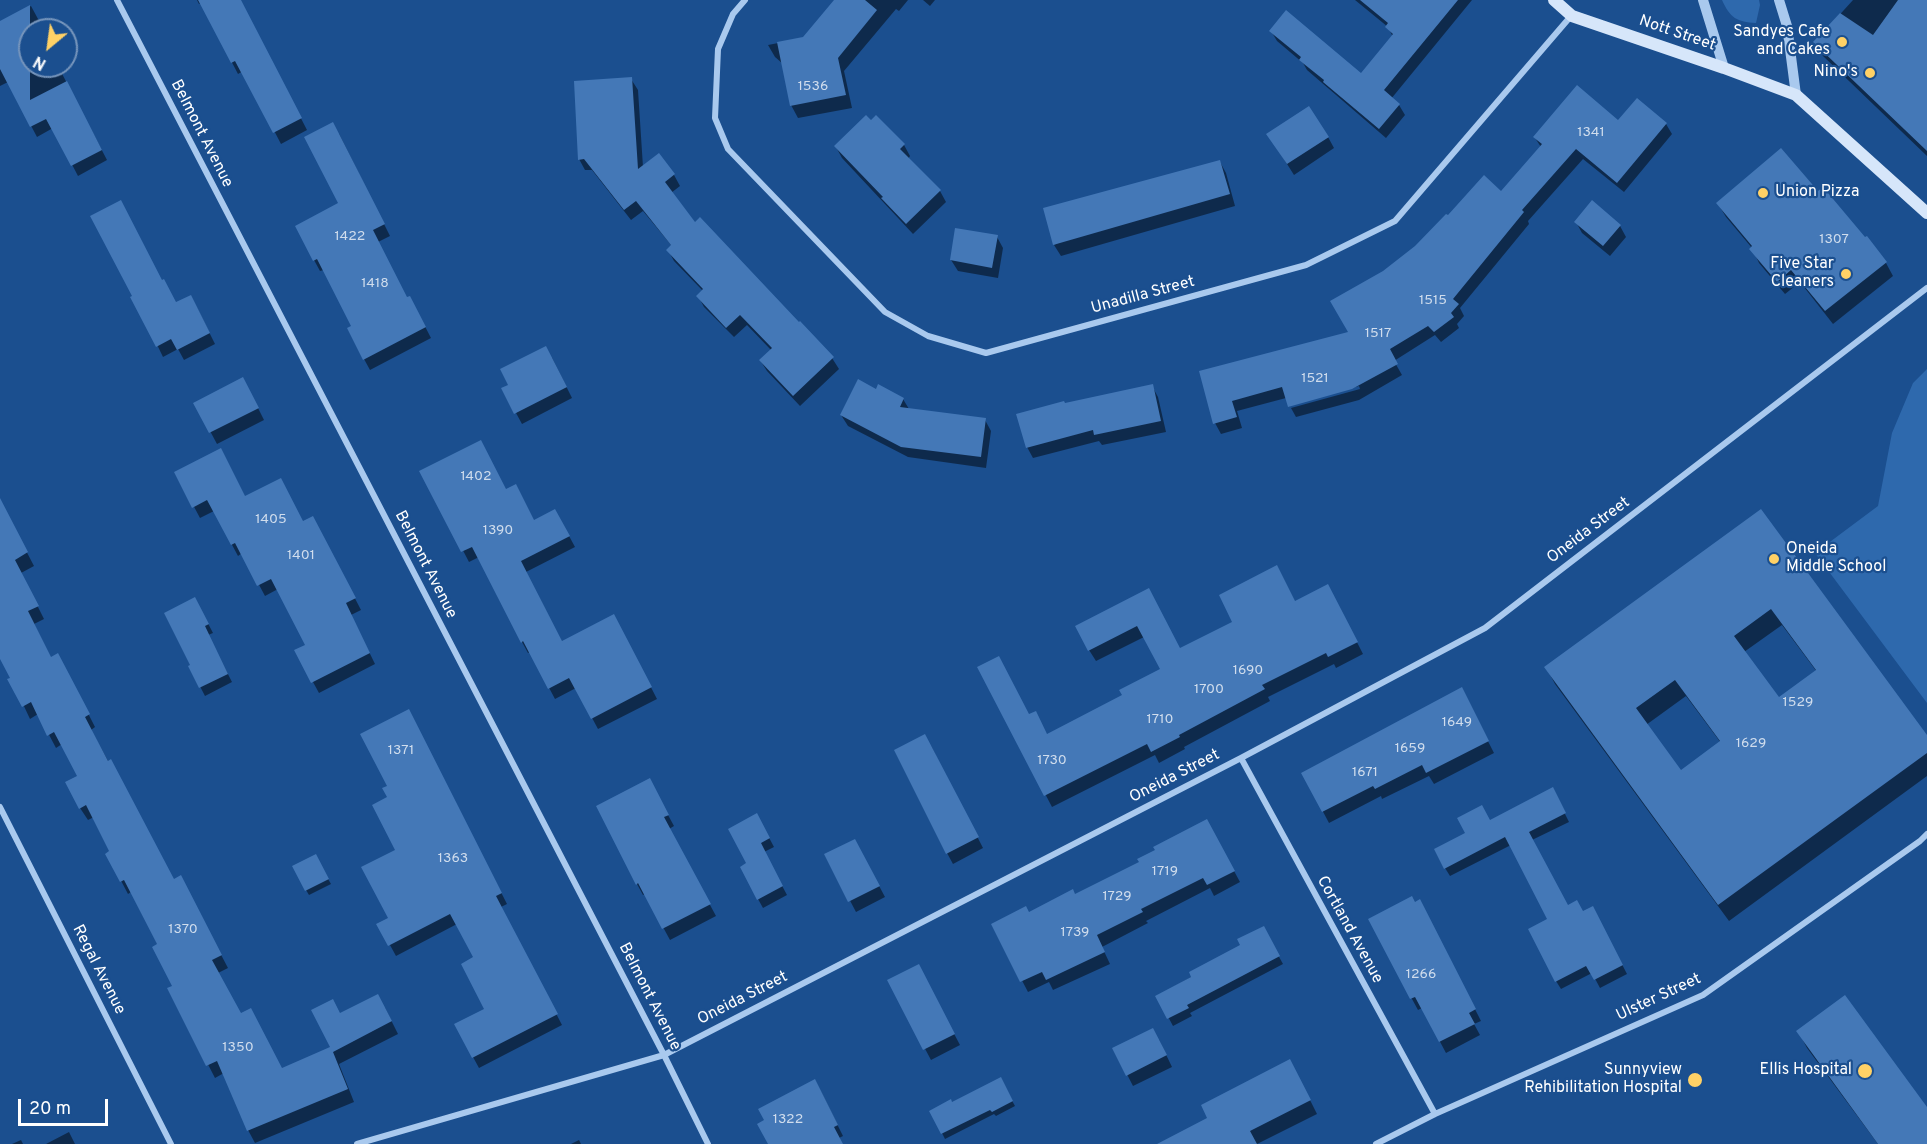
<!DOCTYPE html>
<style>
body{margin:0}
#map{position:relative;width:1927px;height:1144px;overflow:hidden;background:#1b4f8f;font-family:Overpass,sans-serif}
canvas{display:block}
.north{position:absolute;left:18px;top:18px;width:60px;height:60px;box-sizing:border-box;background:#1b4f8f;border:2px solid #7695bc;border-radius:50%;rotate:209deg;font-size:16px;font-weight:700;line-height:24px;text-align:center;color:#fff}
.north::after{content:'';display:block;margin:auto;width:21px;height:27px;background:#ffd166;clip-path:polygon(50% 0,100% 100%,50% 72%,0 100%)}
.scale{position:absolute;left:18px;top:1099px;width:90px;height:27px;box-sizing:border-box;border:3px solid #fff;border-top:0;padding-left:8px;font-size:18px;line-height:21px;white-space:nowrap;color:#fff;-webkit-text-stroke:4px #1b4f8f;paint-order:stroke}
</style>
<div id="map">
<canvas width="1927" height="1144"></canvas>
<div class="north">N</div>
<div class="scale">20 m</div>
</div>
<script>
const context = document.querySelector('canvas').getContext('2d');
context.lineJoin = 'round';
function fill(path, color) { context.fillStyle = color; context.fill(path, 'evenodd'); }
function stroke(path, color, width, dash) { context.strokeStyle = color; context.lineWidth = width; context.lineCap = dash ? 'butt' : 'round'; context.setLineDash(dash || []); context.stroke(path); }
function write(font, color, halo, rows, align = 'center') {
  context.font = font + ' Overpass,sans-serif'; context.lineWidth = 4.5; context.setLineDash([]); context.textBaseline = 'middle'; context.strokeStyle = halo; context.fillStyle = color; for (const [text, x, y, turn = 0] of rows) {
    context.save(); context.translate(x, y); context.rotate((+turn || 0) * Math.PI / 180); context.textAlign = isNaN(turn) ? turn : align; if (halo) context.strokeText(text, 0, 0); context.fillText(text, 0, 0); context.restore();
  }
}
const green = new Path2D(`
 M1722,0H1759L1760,5L1756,23C1737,22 1730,18 1722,0Z
 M1927,369V703L1815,553L1878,506L1892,433L1913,383Z`);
const shadow = new Path2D(`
 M197,0H240L307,130L281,144L243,71L238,74L201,3L199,4Z
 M836,0H908L899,11L896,9L844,71L852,108L798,118L791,105L804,82L775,57L768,45L804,38Z
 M923,0H935L930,6Z
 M1355,0H1472L1391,99L1399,105L1405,115L1386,138L1307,70L1303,63L1277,41L1271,31L1361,75L1393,37L1388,27Z
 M1853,0H1927V156L1823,56L1815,42Z
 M31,6L44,30H30V66H58L107,160L78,176L53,128L37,137L8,82L0,86V22Z
 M631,79L638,90L643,167L674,175L680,186L671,193L695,224L832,358L839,369L800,406L767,371L760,360L771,350L747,325L734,337L704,307L698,296L703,291L674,261L668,250L672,246L643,211L631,220L592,170H585L579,159Z
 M1619,122L1666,124L1672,134L1624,192L1583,159L1528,221L1529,224L1460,308L1464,316L1457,324L1459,328L1441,342L1435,335L1394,361L1402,375L1359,400L1296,417L1291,408L1360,389L1359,386L1290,405V407L1286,398L1237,411L1242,428L1221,434L1215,423L1200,372L1351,333L1384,272L1501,193L1541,147L1535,138Z
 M339,134L390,236L378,242L407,299L416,309L431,338L370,370L364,359L353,326L324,270L320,271L314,260L340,204Z
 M1328,137L1334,148L1294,175L1275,145Z
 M904,145L910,156L908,159L940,191L946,202L913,234L842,158L836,147Z
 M1220,162L1226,173L1235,206L1061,256L1054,245Z
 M1818,193L1886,263L1893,276L1833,324L1800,282L1785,294L1759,263L1752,248L1726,217L1718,204Z
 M1576,222L1620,226L1626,237L1610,256L1582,233Z
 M997,237L1003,248L998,278L958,271L951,260Z
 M162,282L176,304L197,308L215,344L184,360L178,349L163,357L134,297Z
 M552,358L572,398L522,424L516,413Z
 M1152,386L1158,397L1166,432L1102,445L1099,441L1033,458L1027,447L1065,404Z
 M249,390L264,420L217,444L195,403Z
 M877,391L903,399L909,409L985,420L991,431L986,468L908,457L848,426L841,415Z
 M422,472L506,491L534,522L561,521L575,547L526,572L562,642L620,627L657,699L598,729L576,688L555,699L530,652L528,653L522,642L479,557L469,562Z
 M176,473L245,498L319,529L361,610L351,615L375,664L319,693L296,651L307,645L278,589L265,596L242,553L238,556L214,511L200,518Z
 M1761,511L1927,738V776L1729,921L1555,684L1546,667ZM1782,625L1817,672L1778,699L1744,652ZM1686,696L1721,743L1681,772L1646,725Z
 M0,527L22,543L34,566L21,573L44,619L34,624L51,659L65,668L95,727L91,730L174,881L187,890L228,968L218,973L241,1015L281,1069L332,1048L340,1015L385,1008L398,1034L339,1064L354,1102L255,1143L248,1130L224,1073L215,1078L169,989L174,986L158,945L131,892L128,894L107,854L111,852L94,817L88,820L80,808L79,777L62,744L56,748L38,714L30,719L0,655Z
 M1148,590L1180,650L1334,597L1363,654L1336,668L1334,664L1268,697L1270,701L1184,747L1185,749L1159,763L1155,755L1052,807L979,668L1047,735L1124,696L1162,670L1144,637L1096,661L1089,650Z
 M200,608L213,633L208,635L232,682L205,696L190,667Z
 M1467,700L1494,753L1434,784L1429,776L1382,799L1381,796L1329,823L1303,774Z
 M414,721L507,904L501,907L562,1025L479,1068L473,1057L486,1009L475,958L457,924L396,956L379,925L390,919L397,851L389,798V786Z
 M931,746L983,848L953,864L947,853Z
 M655,791L674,826L669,829L716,916L670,940L645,894L643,895L637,884Z
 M1557,798L1569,822L1532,840L1567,907L1583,913L1597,916L1627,974L1600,988L1592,973L1561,989L1556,981L1549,920L1511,845L1450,876L1445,868L1489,822Z
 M757,815L774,847L764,852L787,895L763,908L758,899L748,864Z
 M1213,832L1240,882L1214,896L1210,888L1146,921L1148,923L1102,947L1110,964L1053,990L1049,982L1028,992L993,925L1029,914L1075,896Z
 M861,852L885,897L856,912L826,855Z
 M315,856L331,884L309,895L306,890Z
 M1414,903L1426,912L1481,1021L1474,1024L1480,1035L1446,1053L1422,1008L1418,1010L1412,999L1370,919Z
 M1267,935L1283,964L1190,1013L1192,1016L1173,1026L1157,996Z
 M924,977L960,1045L931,1060L889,981Z
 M1798,1031L1927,1110V1144H1878L1807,1048Z
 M1159,1040L1172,1067L1133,1086L1114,1049Z
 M1297,1074L1317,1114L1257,1144H1160Z
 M1000,1079L1015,1106L996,1116L994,1114L945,1139L931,1111L952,1104Z
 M821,1092L843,1136L839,1138L842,1144H769Z
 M69,1132L75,1144H46Z
 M21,1140L23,1144H12Z
 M579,1140L581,1144H571Z`);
const building = new Path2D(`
 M198,0H241L302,118L273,133L235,61L231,63Z
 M834,0H865L877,10L838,58L846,95L790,106L777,42L803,37Z
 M1360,0H1458L1384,90L1400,104L1379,129L1323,82L1324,80L1299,60L1301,57L1269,31L1286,10L1361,73L1393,34L1385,27L1388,23Z
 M1898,0H1927V151L1813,42L1840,13L1873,35Z
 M30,5V100L67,81L102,150L71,166L46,119L30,127L0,69V21Z
 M632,77L638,169L659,153L675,174L665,182L695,222L700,217L799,322L800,321L834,357L793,396L759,360L772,348L740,315L726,328L696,296L703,289L666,250L671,245L636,201L624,210L584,159L578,160L574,81Z
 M1577,85L1618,120L1637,98L1667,123L1617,183L1576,149L1522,210L1524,212L1453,299L1459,304L1451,313L1454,317L1434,332L1428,326L1390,349L1398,364L1352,389L1288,407L1282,387L1232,401L1237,417L1213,424L1199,371L1348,332L1330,301L1383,271L1415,246L1446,214L1448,215L1484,175L1501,191L1542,144L1533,137Z
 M1309,106L1329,137L1287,164L1266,134Z
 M866,115L871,120L876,115L905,144L900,149L941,190L906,224L881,198L883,197L834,146Z
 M333,122L385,224L373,230L407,297L410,296L426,327L363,360L347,328L351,326L317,259L313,261L295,226L338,203L304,137Z
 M1781,148L1818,191L1823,187L1865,237L1867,236L1887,262L1825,311L1791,270L1777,282L1749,249L1752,246L1716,203Z
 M1220,160L1230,194L1053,245L1043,208Z
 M121,200L162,280L164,279L176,302L191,295L210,333L177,350L171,339L156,347L130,297L132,296L90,216Z
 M1592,200L1621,225L1603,246L1574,222Z
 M955,228L998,235L992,268L950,260Z
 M546,346L567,387L514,414L501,388L508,385L500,369Z
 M243,377L259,408L209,433L193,403Z
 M858,379L876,389L878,384L904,398L900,407L986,418L981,457L901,447L840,415Z
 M1153,384L1161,421L1094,435L1093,430L1026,448L1016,414L1064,401L1065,403Z
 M481,440L506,489L516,484L534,520L555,509L570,536L521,561L562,641L614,614L652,687L591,719L569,678L548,689L523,641L521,643L472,547L461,552L419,471Z
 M221,448L245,496L281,478L303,521L313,516L356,598L346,603L370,653L311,683L294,650L305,645L271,579L257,586L235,543L231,545L207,500L192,508L174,472Z
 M0,498L28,552L15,560L39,606L28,611L51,657L58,653L90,714L85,717L108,761L111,759L174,879L181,875L222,955L212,960L241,1013L251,1008L282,1068L330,1047L311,1010L333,999L340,1013L378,994L392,1021L333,1052L348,1089L247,1131L217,1061L206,1066L167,988L172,986L152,947L157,944L124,880L120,882L105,854L109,851L86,805L79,809L65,782L77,776L54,732L47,736L31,702L22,707L7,679L10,678L0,659Z
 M1761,509L1927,735V753L1718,905L1544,667ZM1771,609L1816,670L1779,697L1734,636ZM1675,680L1720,741L1681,770L1636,708Z
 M1277,565L1295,601L1328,584L1358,642L1328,657L1326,653L1262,685L1265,689L1179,735L1180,737L1151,752L1147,744L1044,796L977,667L999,656L1029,714L1036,711L1047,734L1122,695L1119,690L1160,669L1137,626L1088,651L1075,626L1149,588L1180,648L1232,622L1219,595Z
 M195,597L209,624L205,626L228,674L199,688L188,666L190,665L164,613Z
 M1462,687L1489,741L1426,773L1422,765L1375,789L1373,786L1322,812L1301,773Z
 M409,709L502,893L496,896L558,1014L472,1058L454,1024L484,1009L461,964L473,957L450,914L388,946L376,924L388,918L361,867L395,850L372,805L387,797L382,788L387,786L360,734Z
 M925,734L979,837L946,854L894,750Z
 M650,778L669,815L664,817L711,904L662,929L638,883L636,885L596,806Z
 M1553,787L1566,813L1529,832L1568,905L1577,900L1583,911L1593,906L1623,965L1594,980L1586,966L1555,982L1528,929L1547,919L1505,837L1444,869L1434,849L1465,833L1457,818L1482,805L1490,820Z
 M757,813L770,838L761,843L783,886L757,900L740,867L746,863L728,829Z
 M1207,819L1235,871L1207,885L1203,878L1141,909L1143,912L1097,935L1105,952L1046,980L1042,972L1020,982L991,924L1026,906L1029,912L1073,889L1075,894L1139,862L1137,859L1155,850L1153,847Z
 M855,839L880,886L848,902L824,854Z
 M316,854L329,879L305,891L292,866Z
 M1412,896L1415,902L1420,899L1476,1009L1469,1013L1475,1024L1439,1042L1415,997L1410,999L1368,919Z
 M1264,926L1280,956L1187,1005L1189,1008L1167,1019L1155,996L1191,977L1189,972L1240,945L1237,939Z
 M919,964L955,1034L923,1050L887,980Z
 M1845,995L1927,1107V1144H1878L1796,1031Z
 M1153,1028L1167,1055L1126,1076L1112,1048Z
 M1290,1059L1311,1100L1250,1131L1257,1144H1157L1207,1118L1201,1105Z
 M1001,1077L1013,1101L992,1112L990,1110L941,1134L929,1111L951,1099L952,1102Z
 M815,1079L838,1125L834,1127L843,1144H768L757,1124L764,1120L758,1109Z`);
const minor = new Path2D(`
 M117,0L664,1055L708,1144
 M745,0L733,14L718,49L715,118L728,149L885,312L928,336L986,353L1306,265L1395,221L1571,16
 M1241,758L1435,1114
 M0,807L171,1144
 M357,1144L664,1055L1241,758L1485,628L1927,288
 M1376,1144L1435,1114L1703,995L1920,841L1927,834`);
const tertiary = new Path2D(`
 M1703,0L1724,68
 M1779,0L1787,26L1796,95`);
const secondary = new Path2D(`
 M1554,0L1572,16L1724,68L1796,95L1927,213`);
const markers = [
 [1842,42,6,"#ffd166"],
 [1870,73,6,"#ffd166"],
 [1763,193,6,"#ffd166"],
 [1846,274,6,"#ffd166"],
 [1774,559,6,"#ffd166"],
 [1865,1071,8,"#ffd166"],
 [1695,1080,8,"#ffd166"]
];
const numberNames = [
 ["1536",813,87],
 ["1341",1591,133],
 ["1422",350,237],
 ["1307",1834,240],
 ["1418",375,284],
 ["1515",1433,301],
 ["1517",1378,334],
 ["1521",1315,379],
 ["1402",476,477],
 ["1405",271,520],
 ["1390",498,531],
 ["1401",301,556],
 ["1690",1248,671],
 ["1700",1209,690],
 ["1529",1798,703],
 ["1710",1160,720],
 ["1649",1457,723],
 ["1629",1751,744],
 ["1659",1410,749],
 ["1371",401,751],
 ["1730",1052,761],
 ["1671",1365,773],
 ["1363",453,859],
 ["1719",1165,872],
 ["1729",1117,897],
 ["1370",183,930],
 ["1739",1075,933],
 ["1266",1421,975],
 ["1350",238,1048],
 ["1322",788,1120]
];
const poiNames = [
 ["Sandyes Cafe",1830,33],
 ["and Cakes",1830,51],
 ["Nino's",1858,73],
 ["Union Pizza",1775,193,"left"],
 ["Five Star",1834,265],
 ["Cleaners",1834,283],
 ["Oneida",1786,550,"left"],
 ["Middle School",1786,568,"left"],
 ["Sunnyview",1682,1071],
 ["Rehibilitation Hospital",1682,1089],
 ["Ellis Hospital",1852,1071]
];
const streetNames = [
 ["Nott Street",1677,34,19],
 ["Belmont Avenue",201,134,63],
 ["Unadilla Street",1143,296,-15],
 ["Oneida Street",1589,531,-37],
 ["Belmont Avenue",425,565,63],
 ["Oneida Street",1175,777,-27],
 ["Cortland Avenue",1349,930,61],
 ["Regal Avenue",98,970,63],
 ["Belmont Avenue",649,997,63],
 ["Ulster Street",1659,998,-25],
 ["Oneida Street",743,999,-27]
];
fill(green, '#2e69ad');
fill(shadow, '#0007');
fill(building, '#4478b7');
stroke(minor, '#a9c9ee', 6);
stroke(tertiary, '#a9c9ee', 10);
stroke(secondary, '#d6e6fa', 12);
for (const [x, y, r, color] of markers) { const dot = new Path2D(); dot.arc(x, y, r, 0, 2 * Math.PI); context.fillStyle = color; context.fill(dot); stroke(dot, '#1b4f8f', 2); }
write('14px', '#d0dded', null, numberNames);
write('16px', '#fff', '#1b4f8f', poiNames, 'right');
write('16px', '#fff', '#1b4f8f', streetNames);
</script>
